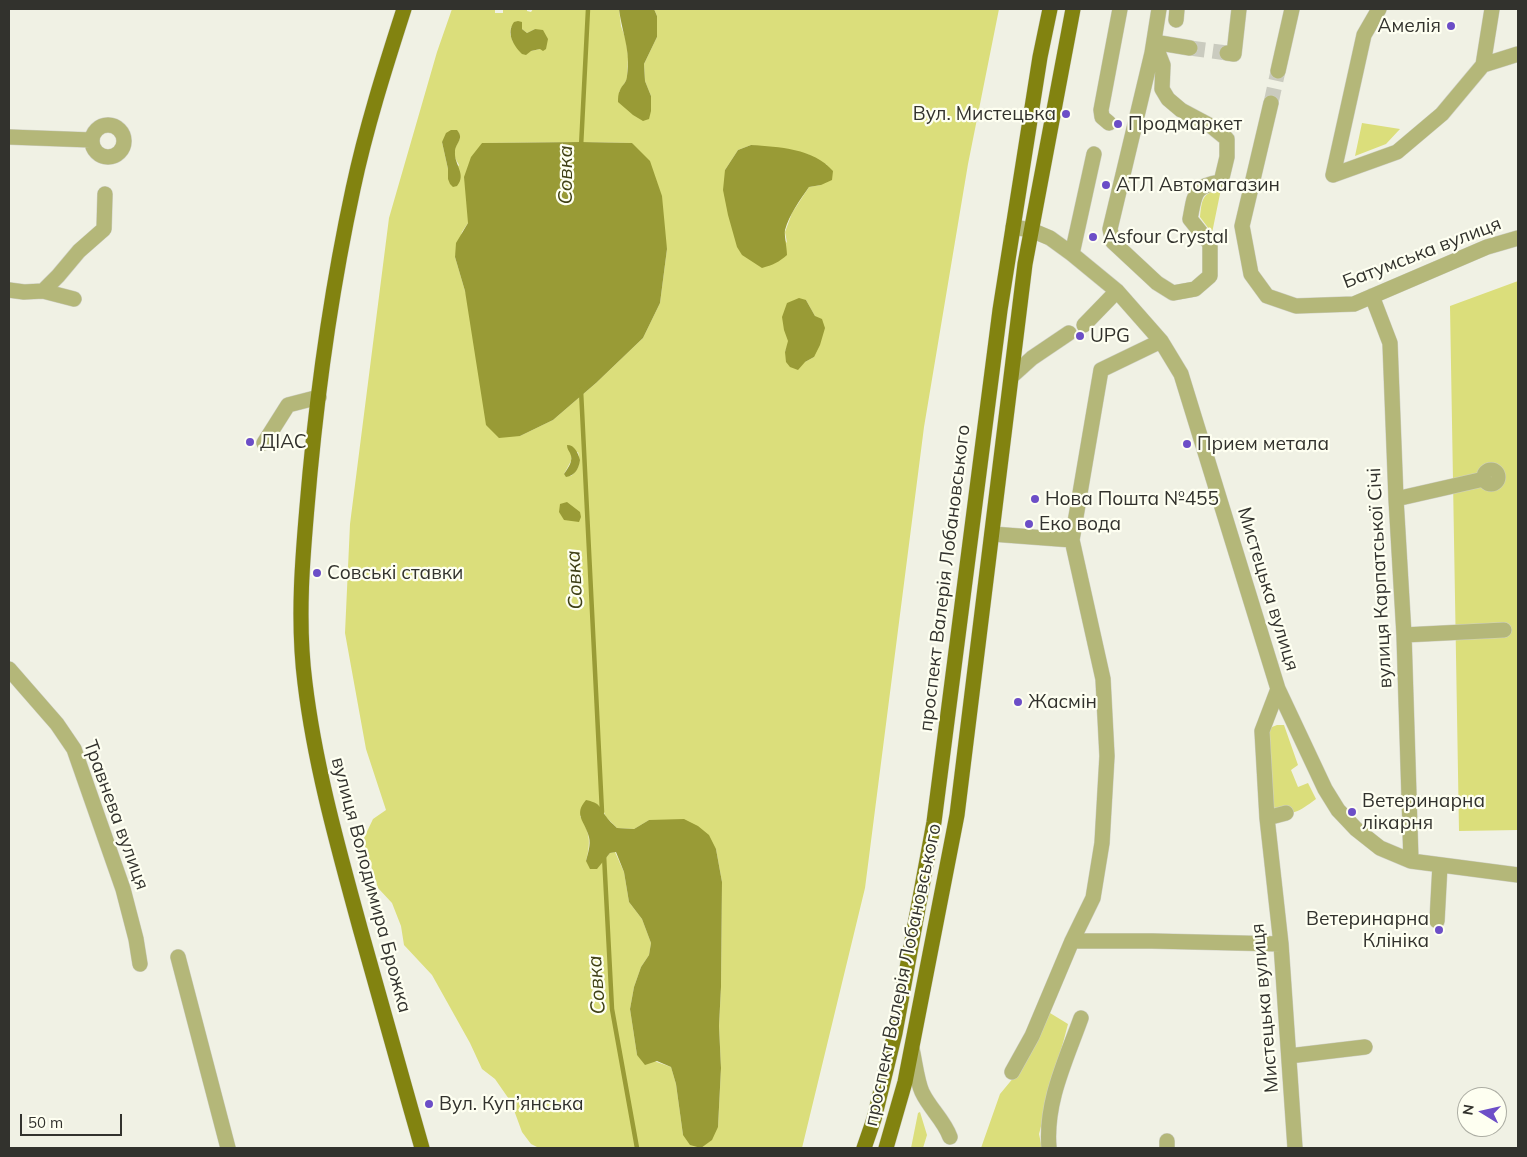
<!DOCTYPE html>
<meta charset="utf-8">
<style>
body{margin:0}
#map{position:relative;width:1527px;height:1157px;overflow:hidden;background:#f0f1e4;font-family:Mulish,sans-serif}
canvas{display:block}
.frame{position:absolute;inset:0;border:10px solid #32322d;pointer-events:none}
.north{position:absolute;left:1457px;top:1087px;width:50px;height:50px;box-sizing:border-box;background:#fefff1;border:1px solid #acada3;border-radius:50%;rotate:279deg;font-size:14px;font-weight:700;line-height:20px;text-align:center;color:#32322d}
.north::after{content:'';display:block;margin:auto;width:18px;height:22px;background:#6c4ec7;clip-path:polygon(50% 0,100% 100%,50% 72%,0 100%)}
.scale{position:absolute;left:20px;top:1114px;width:102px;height:22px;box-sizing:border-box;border:2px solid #32322d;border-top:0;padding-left:6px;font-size:15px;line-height:18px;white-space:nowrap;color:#32322d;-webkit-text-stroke:4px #fefff1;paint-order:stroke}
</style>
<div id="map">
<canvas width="1527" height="1157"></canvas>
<div class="frame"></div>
<div class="north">N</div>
<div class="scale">50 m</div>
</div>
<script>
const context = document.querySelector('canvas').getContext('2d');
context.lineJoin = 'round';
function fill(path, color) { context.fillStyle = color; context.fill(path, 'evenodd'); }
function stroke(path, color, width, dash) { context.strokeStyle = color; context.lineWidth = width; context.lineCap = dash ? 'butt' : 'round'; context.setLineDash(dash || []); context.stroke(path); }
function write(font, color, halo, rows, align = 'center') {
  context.font = font + ' Mulish,sans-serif'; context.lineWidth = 4.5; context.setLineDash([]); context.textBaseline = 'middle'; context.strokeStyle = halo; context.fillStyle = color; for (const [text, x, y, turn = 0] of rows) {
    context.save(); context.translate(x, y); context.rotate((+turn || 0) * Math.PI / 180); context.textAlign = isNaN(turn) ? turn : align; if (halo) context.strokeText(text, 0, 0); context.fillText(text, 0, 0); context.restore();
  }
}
const green = new Path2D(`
 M452,9H495V13H503V9H527V11L531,12L533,9H619L621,26L626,40L628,57L627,79L619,92L651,96L645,81L644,64L657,37V16L654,9H999L968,164L924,427L865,888L802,1148H539L531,1144L522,1132L511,1102L495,1079L482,1069L470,1043L432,975L404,945L401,926L392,903L378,888L363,840L373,819L386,810L366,749L345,633L350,524L389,218L437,52ZM522,26V29L527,33L535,29L540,49L531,51L513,42L510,34L511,27ZM457,131C464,138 457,141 455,149C453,155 456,160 459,165L448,179V169L442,142ZM581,142L632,143L667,249L660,303L643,338L596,383L553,420L520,436L465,291L455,257L462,232L468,223L482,143ZM751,145L807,154L827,165L821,185L809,187L792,213L785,232L787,243L725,170L738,150ZM806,300L815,316L814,357L805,362L785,352ZM578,452C581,463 579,469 571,476L564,474L571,461V454ZM602,808L606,817L617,828L634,829L649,820L716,849L722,882L721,987L719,1026L721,1068L718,1127L683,1135L676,1084L671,1067L637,1055L630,1009L634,987L641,967L649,955L651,943L642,919L629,902L624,872L615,852L610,853L604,860L586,861C591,842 590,833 580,816Z
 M1362,123L1400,129L1386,144L1355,156Z
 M1221,189L1212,233L1200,217C1202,199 1202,193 1221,189Z
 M1518,281V830L1459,831L1450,306Z
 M1277,725H1284L1298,765L1291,770L1298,787L1308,783L1316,799C1297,813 1295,814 1271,814L1267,732L1272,727Z
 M1050,1013L1068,1024L1039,1134L1042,1148H981L1000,1094L1019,1071Z
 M920,1112L927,1135L923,1148H911L918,1113Z`);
const water = new Path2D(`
 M619,9H654L657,16V37L644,64L645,81L651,96V111L649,119L643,121L633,115L618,102C618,98 618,94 620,90C622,85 627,82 627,76C631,50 622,33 619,9Z
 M518,21L522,22V29L527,33L535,29L543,30L548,39L546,49L543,51L540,49L531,51L526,55L522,54C513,45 506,33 514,22Z
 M451,130H457C465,139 455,143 455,152C454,165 467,174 457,186L453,187L450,184L448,179V169L442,142L446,133Z
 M581,142L632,143L650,161L662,196L667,249L660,303L643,338L596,383L553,420L520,436L499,438L486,425L465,291L455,257L456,243L468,223L464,177L471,157L482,143Z
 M751,145C779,147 813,148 833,171L832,180L821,185L809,187C800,200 789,215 785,230C784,235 787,248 787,255C779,262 773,265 762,268L742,255L737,247L728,215L723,190L725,170L738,150Z
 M799,298L806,300L815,316L822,319L825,328L820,345L814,357L805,362L798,370L790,367L786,362L785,352L788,341L784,330L782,317L787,303Z
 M567,445C575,445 578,453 580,460C579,468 575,476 566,477L564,474C568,468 574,461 570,453C569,451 567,449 567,445Z
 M567,502L580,512L581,517L579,522L564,520L559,512L560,504Z
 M586,800C599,803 599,805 605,815C608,820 613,824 617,828L634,829L649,820L684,819L698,826L709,835L716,849L722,882L721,987L719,1026L721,1068L718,1127L712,1140L701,1148L690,1145L683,1135L676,1084L671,1067L657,1061L645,1065L637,1055L630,1009L634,987L641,967L649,955L651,943L642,919L629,902L624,872L616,852L610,853L597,869H590L586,861C588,853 591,845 589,837C585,821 573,815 586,800Z`);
const stream = new Path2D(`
 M581,147L588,9
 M581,390L602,812
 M604,855L612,1009L637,1148`);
const minorTunnel = new Path2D(`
 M1190,48L1227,53
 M1271,103L1278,71`);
const minor = new Path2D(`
 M1176,20L1177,9
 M1154,42L1163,65L1162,89L1168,99L1181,110L1211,126L1227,139V157L1221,182C1193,186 1195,194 1190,219L1210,244V276L1195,289L1173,293L1157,283L1113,242L1110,229L1152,53L1159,9
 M1154,42L1190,48
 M1227,53L1234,54L1239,9
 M1483,65L1492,9
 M1278,71L1292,9
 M1271,103L1242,226L1251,274L1267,296L1296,306L1354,304L1487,247L1518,238
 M1109,123L1102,117L1101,110L1120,9
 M92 141a16 16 0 1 1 32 0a16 16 0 1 1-32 0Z
 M9,137L91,140
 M1333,175L1397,152L1442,114L1483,65L1518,54
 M1333,175L1364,35L1379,9
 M1013,227L1031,230L1050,238L1072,254L1117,291L1161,341L1181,374L1278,689L1325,789L1338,810L1356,829L1380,848L1411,861L1518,875
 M1072,254L1094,154
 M9,290L24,292L43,291L58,276L79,251L104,229L105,194
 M43,291L74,299
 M1372,296L1390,343L1396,499L1404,635L1411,861
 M1084,325L1117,291
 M1012,376L1032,358L1069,333
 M264,443L288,405L319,397
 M1484 477a7 7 0 1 1 14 0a7 7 0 1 1-14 0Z
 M1396,499L1484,479
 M992,534L1072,540
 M1404,635L1504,630
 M9,669L57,724L74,749L123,889L136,939L140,964
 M1278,689L1262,731L1267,818L1281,944L1295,1148
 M1267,818L1286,813
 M1437,921L1440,865
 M1072,941H1152L1281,944
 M178,957L228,1148
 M912,1049C915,1062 917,1081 922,1092C930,1109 944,1120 950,1137
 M1289,1056L1365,1047
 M1012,1072L1032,1036L1072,941L1093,898L1102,843L1107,756L1103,679L1072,540L1101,370L1161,341
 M1167,1141V1148
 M1049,1148C1045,1102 1066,1060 1081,1018`);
const major = new Path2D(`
 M404,9C385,68 366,128 353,189C333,282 319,378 310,473C304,542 296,613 305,683C315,766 338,847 360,928C381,1002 401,1075 422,1148
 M864,1148L874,1119L895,1033L934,822L1000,310L1040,57L1050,9
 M886,1148L905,1082L957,815L1025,264L1073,9`);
const markers = [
 [1451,26,5,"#6c4ec7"],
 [1066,114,5,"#6c4ec7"],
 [1118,124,5,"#6c4ec7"],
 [1106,185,5,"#6c4ec7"],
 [1093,237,5,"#6c4ec7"],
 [1080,336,5,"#6c4ec7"],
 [250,442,5,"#6c4ec7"],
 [1187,444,5,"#6c4ec7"],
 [1035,499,5,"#6c4ec7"],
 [1029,524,5,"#6c4ec7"],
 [317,573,5,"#6c4ec7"],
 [1018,702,5,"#6c4ec7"],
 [1352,812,5,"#6c4ec7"],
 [1439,930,5,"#6c4ec7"],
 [429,1104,5,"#6c4ec7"]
];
const poiNames = [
 ["Амелія",1441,26,"right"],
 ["Вул. Мистецька",1056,114,"right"],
 ["Продмаркет",1128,124],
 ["АТЛ Автомагазин",1116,185],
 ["Asfour Crystal",1103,237],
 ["UPG",1090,336],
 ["ДІАС",260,442],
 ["Прием метала",1197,444],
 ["Нова Пошта №455",1045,499],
 ["Еко вода",1039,524],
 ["Совські ставки",327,573],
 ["Жасмін",1028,702],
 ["Ветеринарна",1362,801],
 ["лікарня",1362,823],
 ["Ветеринарна",1429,919,"right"],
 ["Клініка",1429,941,"right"],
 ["Вул. Куп’янська",439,1104]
];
const streetNames = [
 ["Батумська вулиця",1422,253,-21],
 ["проспект Валерія Лобановського",945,578,-83],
 ["вулиця Карпатської Січі",1380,578,-93],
 ["Мистецька вулиця",1268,589,73],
 ["Травнева вулиця",116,815,70],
 ["вулиця Володимира Брожка",371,885,75],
 ["проспект Валерія Лобановського",903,975,-78],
 ["Мистецька вулиця",1265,1008,-95]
];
const waterNames = [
 ["Совка",566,175,-90],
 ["Совка",575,580,-93],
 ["Совка",597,985,-94]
];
fill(green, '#dbde7b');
fill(water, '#999b36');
stroke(stream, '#999b36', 4.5);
stroke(minorTunnel, '#cacbbf', 15, [15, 8]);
stroke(minor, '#cecfc3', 16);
stroke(major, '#cecfc3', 16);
stroke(minor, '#b4b779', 15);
stroke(major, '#828310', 15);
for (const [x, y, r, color] of markers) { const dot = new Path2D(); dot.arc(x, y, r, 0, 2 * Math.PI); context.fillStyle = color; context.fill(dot); stroke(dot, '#fefff1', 2); }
write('19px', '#32322d', '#fefff1', poiNames, 'left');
write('19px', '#32322d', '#fefff1', streetNames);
write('italic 20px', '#3f4016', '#fefff1', waterNames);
</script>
